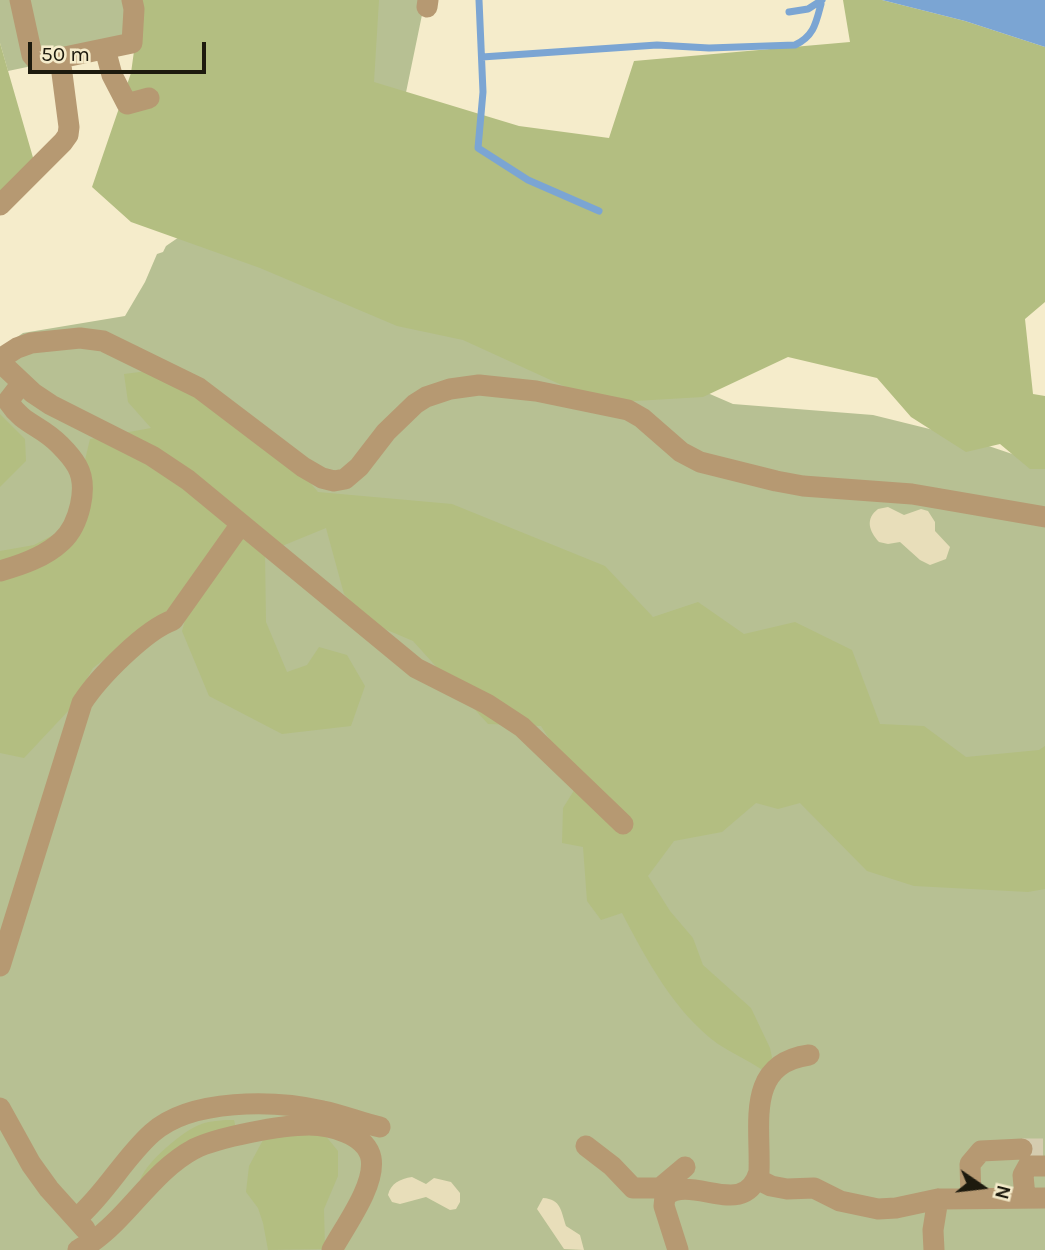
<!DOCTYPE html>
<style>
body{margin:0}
#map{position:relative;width:1045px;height:1250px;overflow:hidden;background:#f5eccb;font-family:Karla,sans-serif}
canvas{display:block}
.north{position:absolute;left:947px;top:1152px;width:70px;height:70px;-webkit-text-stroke:5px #f5eccb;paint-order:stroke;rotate:104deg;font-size:19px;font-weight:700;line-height:28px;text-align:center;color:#1d1a0e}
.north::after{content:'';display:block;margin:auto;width:24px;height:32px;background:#1d1a0e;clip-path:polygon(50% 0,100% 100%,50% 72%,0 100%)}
.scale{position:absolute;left:28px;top:42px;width:178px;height:32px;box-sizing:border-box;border:4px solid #1d1a0e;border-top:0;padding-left:9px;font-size:21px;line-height:24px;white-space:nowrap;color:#1d1a0e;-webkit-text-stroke:5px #f5eccb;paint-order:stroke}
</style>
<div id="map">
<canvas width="1045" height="1250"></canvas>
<div class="north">N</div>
<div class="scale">50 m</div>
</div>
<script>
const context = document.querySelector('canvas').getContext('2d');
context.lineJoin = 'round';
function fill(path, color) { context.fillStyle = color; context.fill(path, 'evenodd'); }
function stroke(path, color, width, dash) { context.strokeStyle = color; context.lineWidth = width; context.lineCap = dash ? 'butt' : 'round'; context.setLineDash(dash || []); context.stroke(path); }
const green = new Path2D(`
 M0,0H420L423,10L403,107L156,40L8,71L0,43Z
 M220,209L629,359L733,404L873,415L962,437L1030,460L1045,455V1250H0V349L23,333L125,316L145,282L157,254L163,252L166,246Z`);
const forest = new Path2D(`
 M141,0H379L374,82L519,126L609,138L634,61L850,42L843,0H882L965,21L1045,47V302L1025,319L1033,394L1045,396V469H1030L1000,444L966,452L911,417L877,378L788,357L703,397L601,403L463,340L397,326L260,268L131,222L92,187L131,73Z
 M0,43L34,161L0,202Z
 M171,368L261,424L318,492L452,504L605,566L653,617L698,602L744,634L795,622L852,650L880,724L924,726L966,757L1039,750L1045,746V889L1028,892L914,886L867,871L800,803L778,809L756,803L722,832L674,841L648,876L670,911L693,938L703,965L751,1008L770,1048L773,1062L761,1069C747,1060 732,1053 718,1044C675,1013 646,959 622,913L601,920L587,901L583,847L562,843L563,808L578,784L541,726L488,724L413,641L373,624L344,594L326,528L265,553L266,622L287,672L307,665L319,647L347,655L365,686L351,726L282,734L209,696L182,631L200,567L165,613L93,668L70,709L24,758L0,753V551L34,545L84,519L85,460L90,439L151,428L128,402L124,374Z
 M0,414L25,439L26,461L0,487Z
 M226,1120H234L236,1128L140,1182C142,1165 183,1131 199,1125C207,1121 217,1121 226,1120Z
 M297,1131L324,1134L338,1151V1176L324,1209L325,1249L268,1250L263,1223L258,1208L246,1192L249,1166L263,1140Z`);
const sand = new Path2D(`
 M888,507L904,515L921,509L928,511L935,522V531L950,547L946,559L930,565L920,560L900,542L888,544L879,542C869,531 865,519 878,509Z
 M412,1177L426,1184L434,1178L451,1182L460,1193V1202L456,1209L450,1210L426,1197L400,1204L392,1202L388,1195C391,1183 400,1179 412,1177Z
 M543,1198C561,1199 561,1211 566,1226L580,1235L584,1250L564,1249L537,1209Z`);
const water = new Path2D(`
 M882,0H1045V47L965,21Z`);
const stream = new Path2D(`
 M479,0L483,92L478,148L528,180L599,211
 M789,12L808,9L822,0
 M482,57L657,45L709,48L795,45C814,36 816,23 821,4`);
const minorTunnel = new Path2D(`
 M1022,1149H1045`);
const minor = new Path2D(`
 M427,7L428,0
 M105,49L112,75L127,104L149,98
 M60,58L132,43L134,9L132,0
 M0,205L63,142L68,135L69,127L60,58L38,62L32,55L20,0
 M0,359L17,348L31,343L80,338L103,341L199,388L303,467L322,478L334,481L345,479L359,467L386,432L415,404L426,397L450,389L479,385L536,391L628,410L642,418L681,452L700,462L776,481L803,486L912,494L1045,517
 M0,362L33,393L51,405L152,456L188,480L416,668L487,704L522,727L623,824
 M0,571C22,565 45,557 62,541C79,525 89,487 77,466C73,459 66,451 60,445C41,425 23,425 8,401L22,383
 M0,966L82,703C98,678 145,630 173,620L241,524
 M0,1108L31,1164L49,1189L85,1229
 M586,1146L612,1166L633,1188H660L685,1167
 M757,1179L771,1186L787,1189L814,1188L840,1201L878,1209L896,1208L938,1199L1045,1198
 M1025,1197L1023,1175L1028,1166H1045
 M971,1198L970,1164L981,1151L1022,1149
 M77,1218C106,1193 124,1158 152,1133C191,1098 275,1100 323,1111C343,1115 361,1123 380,1127
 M78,1250C82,1247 87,1245 92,1242C129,1216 153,1171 194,1149C218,1137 282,1125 309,1125C330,1125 366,1134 371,1158C376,1185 345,1226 332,1250
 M678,1250L664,1206L665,1196C692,1173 744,1221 759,1172C761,1124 745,1064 809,1055
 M934,1250L933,1230L938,1199`);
fill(green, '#b7c093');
fill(forest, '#b3be81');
fill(sand, '#e8deba');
fill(water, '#7ba5d3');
stroke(stream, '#7ba5d3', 7);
stroke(minorTunnel, '#d5ccaf', 21, [21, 10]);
stroke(minor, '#b69972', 21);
</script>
